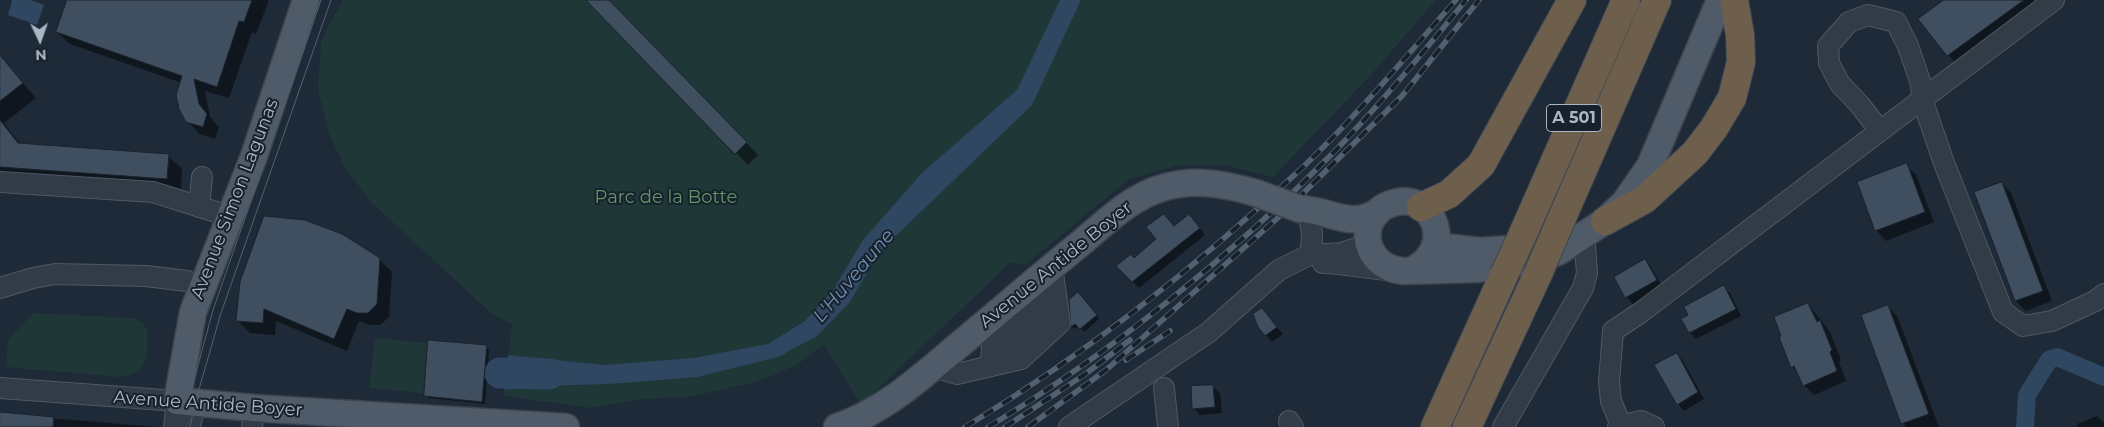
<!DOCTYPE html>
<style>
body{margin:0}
#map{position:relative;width:2104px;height:427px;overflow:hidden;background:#1e2a37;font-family:Montserrat,sans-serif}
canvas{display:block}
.north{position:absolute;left:15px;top:15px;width:50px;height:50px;-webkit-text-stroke:4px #17212c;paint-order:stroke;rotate:177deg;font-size:14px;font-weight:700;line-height:20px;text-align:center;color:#abb6c5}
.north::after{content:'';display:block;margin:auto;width:18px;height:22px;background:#abb6c5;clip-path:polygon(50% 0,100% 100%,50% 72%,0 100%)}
</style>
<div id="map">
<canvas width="2104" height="427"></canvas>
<div class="north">N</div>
</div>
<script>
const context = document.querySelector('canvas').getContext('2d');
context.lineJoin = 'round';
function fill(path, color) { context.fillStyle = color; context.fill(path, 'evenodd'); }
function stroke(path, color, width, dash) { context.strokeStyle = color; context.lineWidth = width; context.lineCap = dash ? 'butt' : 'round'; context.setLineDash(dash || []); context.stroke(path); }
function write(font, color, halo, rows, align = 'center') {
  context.font = font + ' Montserrat,sans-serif'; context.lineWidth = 4; context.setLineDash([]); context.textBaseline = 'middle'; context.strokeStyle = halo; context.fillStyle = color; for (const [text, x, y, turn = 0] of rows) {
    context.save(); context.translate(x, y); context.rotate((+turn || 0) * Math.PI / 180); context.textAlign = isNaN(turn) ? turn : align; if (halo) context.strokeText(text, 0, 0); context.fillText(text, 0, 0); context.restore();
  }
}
const green = new Path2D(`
 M343,0H1436L1370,76L1273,177L1224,165L1176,166L1129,179L1025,265L1011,262L861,405L824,344L798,364L774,375L748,384L688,397L643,399L591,408L504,396L512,324L492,314L372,203L345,168L329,134L318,90L321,44L326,30Z
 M33,313L134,318L143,323L148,331C146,357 151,373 119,377L6,367L8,340Z
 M375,338L487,348L483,399L369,388Z`);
const water = new Path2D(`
 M12,0H30L44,5L37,25L8,15Z
 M1060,0H1081L1032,105L879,252L850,302L817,336L778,357L697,377L609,384L539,386L504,390L508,355L604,365L694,358L768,344L805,321L832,292L863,240L922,173L1017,90Z`);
const shadow = new Path2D(`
 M68,0H269L256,34L252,32L229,98L205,91L210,117L219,127L215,139L200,134L187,121L182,83L70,44L57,32Z
 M587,0H608L758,155L748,165Z
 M1946,0H2052L1960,67L1948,55L1920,19Z
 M4,62L36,98L4,123L20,144L168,156L182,169L181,192L0,180V65Z
 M1906,165L1916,175L1934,222L1886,241L1877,231L1858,183Z
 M2002,183L2011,193L2052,301L2026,311L2016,301L1975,193Z
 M1195,222L1205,235L1139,288L1118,266L1134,259L1174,227Z
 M379,259L392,272L389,317L380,325H370L359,321L347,351L276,321L275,335L250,333L237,320Z
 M1645,260L1651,267L1663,287L1633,304L1626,297Z
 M1723,287L1730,293L1741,316L1696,339L1690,333L1682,319Z
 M1081,296L1099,319L1084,332L1079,326L1075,329L1072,327L1070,300Z
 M1808,304L1830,332L1841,360L1839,362L1846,381L1814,395L1804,385L1799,373L1792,367Z
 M1887,306L1897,316L1939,427H1906L1903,423Z
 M1262,310L1283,334L1272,342L1259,326Z
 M486,347L489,350L485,404L429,398L426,395Z
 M1677,354L1683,361L1704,399L1684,411L1678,404Z
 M1213,387L1220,393L1222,413L1200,415L1194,408Z
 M0,414L157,427H0Z
 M2097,416L2104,423V427H2077V424Z`);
const canal = new Path2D(`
 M2025,427L2027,395L2049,360L2057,357L2104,377`);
const river = new Path2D(`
 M500,373L549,374`);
const building = new Path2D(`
 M67,0H252L244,22L239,21L217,87L194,79L199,104L207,114L203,127L186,122L179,109L176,95L182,76L56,32Z
 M586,0H609L747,142L735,154Z
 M1944,0H2024L1947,56L1918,19Z
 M0,55L23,83L0,101Z
 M0,120L18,143L169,154L167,179L0,167Z
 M1907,163L1925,212L1875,231L1857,182Z
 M2002,182L2043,291L2015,301L1974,192Z
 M1164,214L1174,226L1189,214L1200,228L1132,282L1116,266L1131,254L1134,258L1156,239L1146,227Z
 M264,216L305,220L342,234L380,258L377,304L368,313H357L347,309L334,339L264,309L263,323L236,321L240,282Z
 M1645,259L1657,280L1625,298L1614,277Z
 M1724,285L1736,309L1689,333L1681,319L1688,315L1684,307Z
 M1078,292L1097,315L1080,329L1075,324L1071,327L1069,300Z
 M1808,303L1817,322L1820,320L1832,350L1830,352L1837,371L1803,386L1794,366L1791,368L1779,337L1781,336L1774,317Z
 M1888,305L1929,414L1901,424L1861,315Z
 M1262,308L1277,327L1265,336L1258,327L1253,314Z
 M428,340L487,345L482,402L424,396Z
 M1677,353L1698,392L1677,405L1654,365Z
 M1213,385L1215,407L1192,409L1191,386Z
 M0,412L54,417L53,427H0Z`);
const minor = new Path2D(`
 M2054,0C1996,44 1938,87 1880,131L1860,105L1840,84L1829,63L1828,46L1849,22L1868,15L1896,22L1908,46L1921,84L1922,99L1944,163L2003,312L2023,326L2052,321L2095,301L2104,294
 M0,182L153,192L232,217
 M199,207L202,177
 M1309,255C1313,242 1313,232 1309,218
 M1323,263C1346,263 1369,270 1392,270
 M0,288L33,278L55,274L146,276L187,281
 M1045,298L1057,306L991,365L992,345Z
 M932,367L957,374L1021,359L1060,323L1052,267
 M0,388L177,401L174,427
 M1164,388L1168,427
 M1289,421L1293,427
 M1621,425L1611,401L1609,382L1613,331L1640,313L1880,131
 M190,427L195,403
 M252,427L254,408
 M1069,427L1209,332L1279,270L1309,255L1342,253L1368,244
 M1503,427L1583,288L1587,273L1584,233
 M1618,427L1641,421L1654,427`);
const major = new Path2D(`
 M306,0L254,156L193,312L177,401L254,408L566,427
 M1300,209C1320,209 1341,221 1358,219C1364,219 1371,215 1377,213
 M1436,246L1480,251L1510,249
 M1413,270C1455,248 1435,195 1397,202C1356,210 1358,265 1402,271L1478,269L1520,263L1558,252L1605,221L1625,202L1650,166L1720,0
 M837,427C885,411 921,377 959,345C1000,311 1040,276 1081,243C1106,222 1131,197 1162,188C1194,178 1225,184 1256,193`);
const highway = new Path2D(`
 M1421,207L1449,194L1481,165L1572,0
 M1561,220L1657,0
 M1605,221L1645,199L1695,153L1714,128L1732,98L1741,62L1740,35L1734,0
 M1522,236L1626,0
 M1435,427L1504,275
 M1467,427L1538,274`);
const tram = new Path2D(`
 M187,406L213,310L321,0
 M190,427L195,403L221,313L331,0`);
const rail = new Path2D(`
 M1126,360L1170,331
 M965,427C1088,353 1199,265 1303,167C1358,115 1406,56 1456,0
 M988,427C1111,353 1230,257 1332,154C1379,106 1423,53 1466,0
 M1005,427L1084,375L1130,340
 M1028,427L1106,370L1280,216L1402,96L1479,0`);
const majorBridge = new Path2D(`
 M1256,193L1300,209`);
const highwayBridge = new Path2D(`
 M1538,274L1561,220
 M1504,275L1522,236`);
const shields = [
 [1574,118,55]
];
const shieldNames = [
 ["A 501",1574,118]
];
const parkNames = [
 ["Parc de la Botte",666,198]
];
const streetNames = [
 ["Avenue Simon Lagunas",235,199,-69],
 ["Avenue Antide Boyer",1056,265,-39],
 ["Avenue Antide Boyer",208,404,4]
];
const waterNames = [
 ["L'Huveaune",854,276,-50]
];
fill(green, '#203738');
fill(water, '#2f4760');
fill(shadow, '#0007');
stroke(canal, '#2f4760', 18);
stroke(river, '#2f4760', 31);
fill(building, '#404f5f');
stroke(building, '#19232e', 1);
stroke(minor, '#4f5966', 22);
stroke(major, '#3b4551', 29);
stroke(highway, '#3c4652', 30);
stroke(minor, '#313c47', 20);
stroke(major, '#4f5b68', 26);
stroke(highway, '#6e5f4d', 28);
stroke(tram, '#53606f', 1);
stroke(rail, '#53606f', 5.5);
stroke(rail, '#17212c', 4, [11]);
stroke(majorBridge, '#3b4551', 29, []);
stroke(highwayBridge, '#3c4652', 30, []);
stroke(majorBridge, '#4f5b68', 26);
stroke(highwayBridge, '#6e5f4d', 28);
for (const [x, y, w] of shields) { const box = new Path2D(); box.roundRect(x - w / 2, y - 13.5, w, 27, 4); context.fillStyle = '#17212c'; context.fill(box); stroke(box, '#abb6c5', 1); }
write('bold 16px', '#abb6c5', null, shieldNames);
write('18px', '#61966a', '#17212c', parkNames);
write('18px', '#abb6c5', '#17212c', streetNames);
write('italic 19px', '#718fb0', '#17212c', waterNames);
</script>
